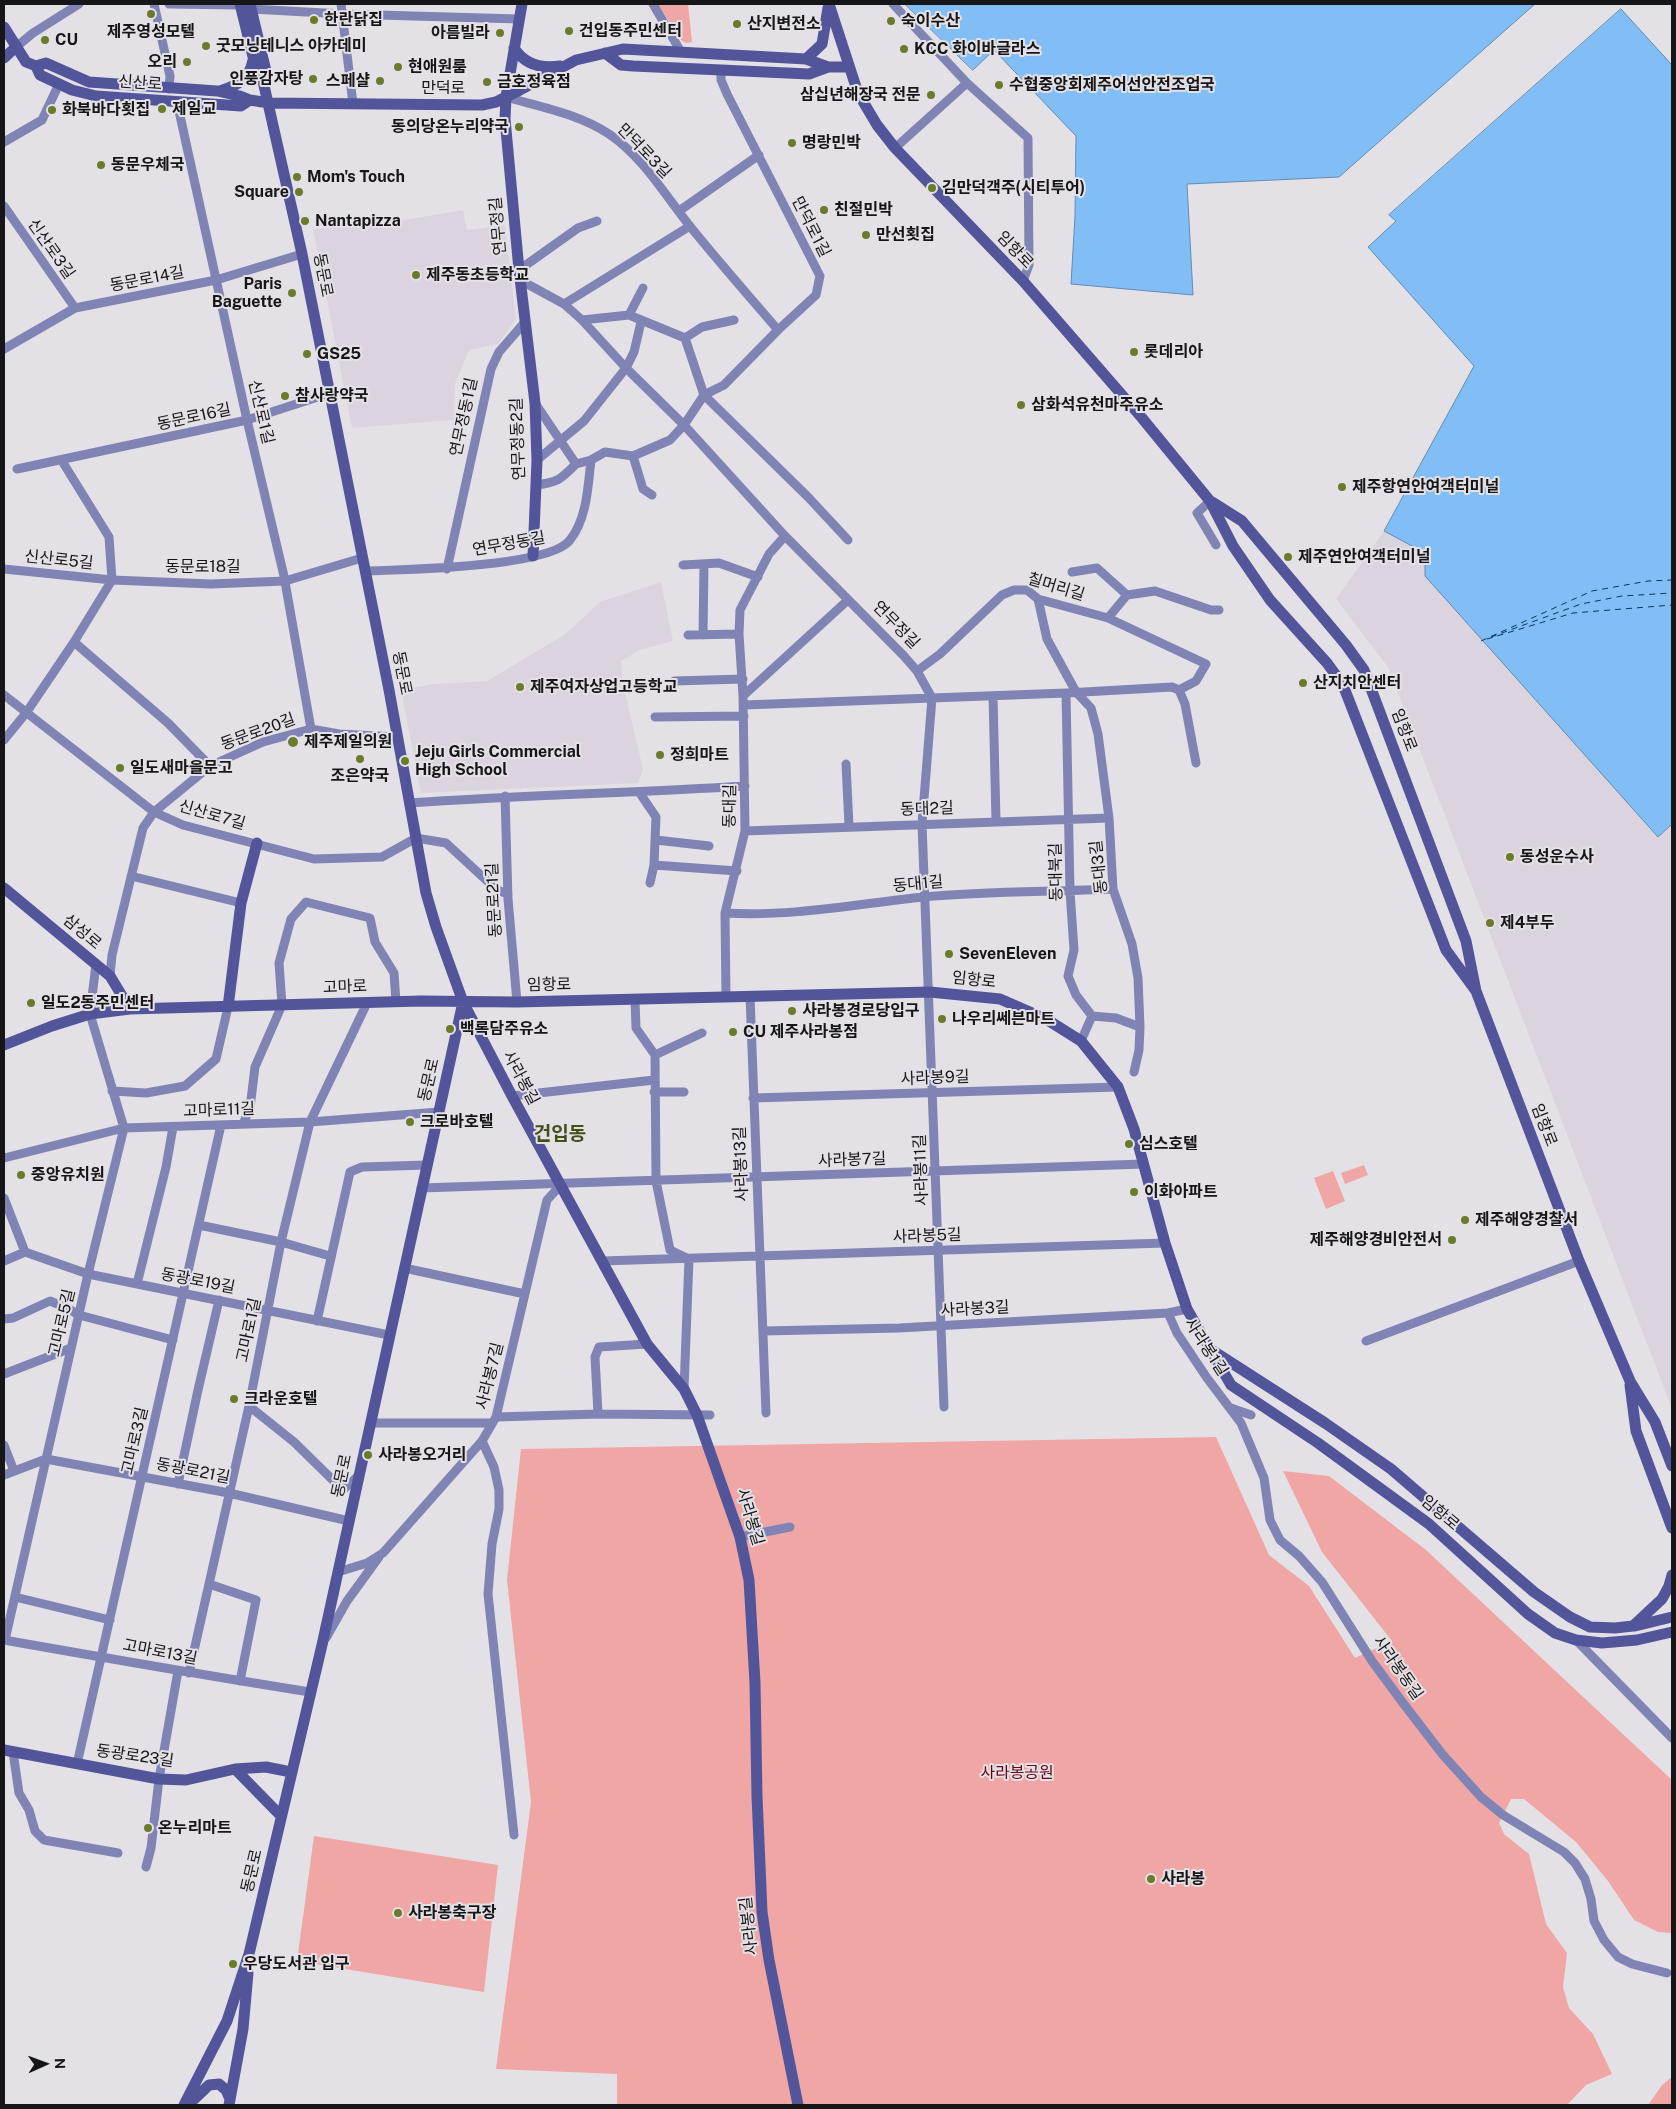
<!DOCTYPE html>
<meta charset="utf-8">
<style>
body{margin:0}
#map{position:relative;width:1676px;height:2109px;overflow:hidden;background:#e4e1e6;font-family:"Public Sans",sans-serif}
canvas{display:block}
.frame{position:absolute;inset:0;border:5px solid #161517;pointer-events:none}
.north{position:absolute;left:20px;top:2039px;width:50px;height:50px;-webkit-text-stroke:4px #e4e1e6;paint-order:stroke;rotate:88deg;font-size:14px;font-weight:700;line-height:20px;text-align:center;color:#161517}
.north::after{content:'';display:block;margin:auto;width:18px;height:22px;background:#161517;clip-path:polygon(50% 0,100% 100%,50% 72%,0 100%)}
</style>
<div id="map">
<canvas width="1676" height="2109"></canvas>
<div class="frame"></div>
<div class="north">N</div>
</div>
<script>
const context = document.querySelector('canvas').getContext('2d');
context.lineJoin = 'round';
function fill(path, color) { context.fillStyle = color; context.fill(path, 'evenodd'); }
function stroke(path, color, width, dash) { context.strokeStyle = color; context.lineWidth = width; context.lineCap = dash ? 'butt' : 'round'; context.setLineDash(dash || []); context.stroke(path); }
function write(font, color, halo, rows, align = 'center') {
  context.font = font + ' "Public Sans","Noto Sans KR",sans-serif'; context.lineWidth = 4; context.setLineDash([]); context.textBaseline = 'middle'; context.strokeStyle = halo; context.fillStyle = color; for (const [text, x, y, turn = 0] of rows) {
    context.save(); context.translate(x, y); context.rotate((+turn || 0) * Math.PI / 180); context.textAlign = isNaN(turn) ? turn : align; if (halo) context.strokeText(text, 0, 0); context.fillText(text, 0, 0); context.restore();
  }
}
const built = new Path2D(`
 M463,210L467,230L505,225L516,319L498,344L469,350L455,384L454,420L352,428L313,229L381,224Z
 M1384,531L1425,553L1658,837L1672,824V1409L1388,667L1336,599Z
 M661,582L673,641L640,650L621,661L623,684L643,769L638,783L421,793L401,690L433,684L487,681L564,635L600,602Z`);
const green = new Path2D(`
 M658,4H688L692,42L686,43L681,40Z
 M1364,1165L1368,1175L1345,1184L1341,1173Z
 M1333,1171L1345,1201L1326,1209L1314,1178Z
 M1216,1437L1269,1555L1309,1586L1355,1658L1392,1641L1322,1552L1283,1471L1329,1476L1426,1550L1672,1780V1933L1658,1932L1634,1920L1608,1881L1576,1842L1524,1799H1511L1499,1823L1504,1834L1529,1854L1546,1924L1567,1953L1563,1987L1569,2008L1593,2034L1612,2074L1586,2085L1567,2105H617V2074L496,2069L531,1802L507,1580L521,1449Z
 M314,1836L498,1865L484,1992L297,1961Z
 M1672,2077V2105H1648L1662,2085Z`);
const water = new Path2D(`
 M905,4H1535L1339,177L1187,184L1193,295L1071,284L1075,216L1076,136L994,50L973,70Z
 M1621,9L1672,65V824L1658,837L1425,576V553L1384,531L1474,366L1368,247L1396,221L1389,215Z`);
const ferry = new Path2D(`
 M1491,637L1581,604L1622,596L1672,593
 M1487,639L1573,613L1672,605
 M1481,641L1592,591L1648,581L1672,580`);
const street = new Path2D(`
 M154,4L170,76L169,89
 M169,4L241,5
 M341,4L353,104
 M653,4L681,52
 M893,4L967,83L1028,138L1029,265L1023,281
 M251,9L343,14L519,19
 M16,47L33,33L79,4
 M721,70V80L727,94L820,276L816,295L778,330L724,385L704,395L808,497L848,540
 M506,97C541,107 579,114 609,134C642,156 665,195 689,225C718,261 748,295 778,330
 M180,102L179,111L247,420L284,576L311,729
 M4,142L42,120L59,84
 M895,148L967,83
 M4,206L75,308
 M679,211L759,155
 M519,270L578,228L597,221
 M520,280L564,304L582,320L626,368L684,425L785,536L903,655L917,671L932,698L922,824L944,1407
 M564,304L690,226
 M629,315L643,288
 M582,320L629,315L685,338
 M685,338L702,327L734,320
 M4,349L75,308L216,280L302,254
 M535,403L576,464L591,460L605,452L633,456L670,440L684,425L704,395L685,338
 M633,456L643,489L652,495
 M537,460L584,421L626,368L634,352L641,322
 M17,469L247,420L330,393
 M536,485C559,482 561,479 576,464
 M1210,501L1197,513L1216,545
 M683,565L719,563L758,577
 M4,569L112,580L109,537L62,461
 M447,569L491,369L499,352L525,322
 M365,571C402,570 550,567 570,540C587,519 588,486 591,460
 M1072,572L1097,568L1127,595
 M1038,599L1047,639L1076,692L1091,708L1098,734L1109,818L1113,889L1132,944L1138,978L1140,1027L1139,1050L1134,1072
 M1108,618L1127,595L1155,591L1211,610H1219
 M688,635L739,634
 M703,635L704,564
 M74,642L168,723L210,766
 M917,671L940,654L1002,595L1014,590H1027L1038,599L1108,618L1206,664L1196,681L1179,690
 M674,681L743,679
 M1066,693L1070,891L1074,950L1068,976L1076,995L1092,1016L1081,1041
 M4,695L154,812L183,825L314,859L382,857L416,838L446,843L497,890L508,894
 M743,696L848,600
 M993,696L996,821
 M744,705L1066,693L1172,687L1179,690L1185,704L1196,763
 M655,717L744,716
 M4,740L26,713L74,642L112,580L211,584L285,581L362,558
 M846,764L849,826
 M639,792L656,817L654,865L650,883
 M505,796L508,899L517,1002
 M409,803C521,795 633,793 745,786
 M745,831L1109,818
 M656,840L709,846
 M654,865L737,871
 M131,876L241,903
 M725,913C791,917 857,904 923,897C985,891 1050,892 1113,889
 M110,976L112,955L143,828L154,812L210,766L263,742L311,729L339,734L397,737
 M750,996L766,1413
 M726,997L725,913L745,831L743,696L739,634L740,610L769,554L785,536
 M635,1000L636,1028L655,1055L656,1181L670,1250L689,1259L684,1389
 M1092,1016L1116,1018L1140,1027
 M655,1055L702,1033
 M112,1091L146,1093L185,1086L216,1059L228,1007
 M654,1092H684
 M512,1096L654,1080
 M753,1098L1118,1087
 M243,1124L250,1108L255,1067L282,1005L279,963L291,919L306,902L370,918L375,942L394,973L396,1002
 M4,1158L124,1128L310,1122L439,1112
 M421,1188L1144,1164
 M4,1198L25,1252
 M199,1225L281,1242L330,1256
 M4,1261L25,1252L88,1274L389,1335
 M602,1261L1165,1243
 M404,1268L525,1294
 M137,1284L166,1167L173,1127
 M1168,1313L1177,1333L1207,1378L1241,1423L1264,1478L1270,1520L1280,1540L1299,1556L1322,1582L1372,1661L1403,1703L1443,1755L1481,1797L1503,1815L1564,1852L1575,1863L1585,1879L1591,1899L1594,1921L1604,1940L1618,1957L1632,1964L1667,1973
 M4,1319L13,1318L50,1301L65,1307L79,1315L173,1340
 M317,1321L350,1172L362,1167L427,1165
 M764,1331L899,1328L1168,1313L1187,1309
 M1366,1341L1579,1261
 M4,1374L71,1348
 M249,1406L294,1442L343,1490L359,1475
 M1231,1408L1251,1415
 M598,1414L595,1357L599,1347L647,1344
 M496,1417L598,1414L710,1415
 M370,1423H492
 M482,1441L494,1467L499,1490V1509L492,1544L488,1594L514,1835
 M4,1445L14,1471
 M4,1475L46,1459L229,1493L349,1521
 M178,1484L198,1390L219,1300
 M740,1537L790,1527
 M338,1572L367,1563L383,1553L482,1441L496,1417L547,1200L561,1185
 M209,1584L256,1600L240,1681
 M15,1597L110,1620
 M326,1638L347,1601L379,1557
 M4,1640C106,1658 208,1676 310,1692
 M5,1640L88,1274L124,1128L90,1014L96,964
 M1576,1640L1672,1738
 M189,1673L249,1406L281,1242L310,1122L367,1003
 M13,1752L19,1793L29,1810L35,1831L44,1840L118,1853
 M77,1764L221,1125
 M146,1867L151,1848L159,1779L178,1671`);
const secondary = new Path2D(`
 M240,4L257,73L263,81L302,254L389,690L426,893L436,927L463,1002L512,1096L647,1344L684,1389L697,1415L740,1537L749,1580L755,1683L757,1796L762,1912L769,1960L798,2105
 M250,4L266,71L263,81
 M522,4L506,97L505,119L519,270L535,403L537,460L533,556
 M829,4L858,93L877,125L895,148L1023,281L1142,418L1210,501L1233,546L1270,600L1327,663L1343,685L1446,950L1476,991
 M4,27L26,62L36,66L40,75L72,90L96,96L241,106L250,100
 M514,48C525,65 541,69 560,66
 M605,53L621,65L633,66L809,74L828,67H848
 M4,58L16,47
 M806,59L822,44L828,8
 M36,66L46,63L89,82L217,91L240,96L250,100L269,103L482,105L496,102L520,90L576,60L623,49L806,59L828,67
 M220,91C238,85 249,80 253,60
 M1212,502L1242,521L1346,645L1364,670L1466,941L1476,991L1579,1261L1630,1381L1655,1422L1672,1466
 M4,888L110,976L130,1009
 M228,1007L241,903L257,843
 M4,1045L52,1026L90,1014L130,1009L421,1001L517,1002L930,992L1000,999L1046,1019L1081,1041L1118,1087L1134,1129L1165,1243L1187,1309L1231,1385L1318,1443L1429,1524L1528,1614L1555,1633L1576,1640L1602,1643L1637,1640L1672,1632
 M1213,1351L1325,1423L1391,1469L1534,1592L1570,1617L1590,1627L1615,1628L1633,1626L1662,1599L1669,1586L1672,1575
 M1630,1385L1636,1431L1672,1528
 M1635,1626L1672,1617
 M4,1750L159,1779L186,1780L235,1769L266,1767L291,1772
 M235,1769L281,1816
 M184,2105L227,2021L249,1954L322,1645L463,1002
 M188,2105L209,2085L219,2084L226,2090L230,2099
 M229,2105L243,2029L248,1973`);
const markers = [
 [151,14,5,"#6a7c2b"],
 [314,20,5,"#6a7c2b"],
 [891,21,5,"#6a7c2b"],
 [737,24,5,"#6a7c2b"],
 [569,31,5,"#6a7c2b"],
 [500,33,5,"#6a7c2b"],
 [45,40,5,"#6a7c2b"],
 [206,46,5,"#6a7c2b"],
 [904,49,5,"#6a7c2b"],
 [187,62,5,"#6a7c2b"],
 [398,67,5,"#6a7c2b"],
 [313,79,5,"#6a7c2b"],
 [380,81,5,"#6a7c2b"],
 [487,82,5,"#6a7c2b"],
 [999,85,5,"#6a7c2b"],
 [931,95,5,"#6a7c2b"],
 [162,109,5,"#6a7c2b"],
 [52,110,5,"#6a7c2b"],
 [519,127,5,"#6a7c2b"],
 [792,143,5,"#6a7c2b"],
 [101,165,5,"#6a7c2b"],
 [297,177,5,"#6a7c2b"],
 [932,188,5,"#6a7c2b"],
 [299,192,5,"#6a7c2b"],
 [824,210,5,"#6a7c2b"],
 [305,221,5,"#6a7c2b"],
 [866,235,5,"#6a7c2b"],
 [416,275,5,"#6a7c2b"],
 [292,293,5,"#6a7c2b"],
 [1134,352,5,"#6a7c2b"],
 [307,354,5,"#6a7c2b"],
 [285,396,5,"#6a7c2b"],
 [1021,405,5,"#6a7c2b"],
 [1342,487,5,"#6a7c2b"],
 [1288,557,5,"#6a7c2b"],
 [1303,683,5,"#6a7c2b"],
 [520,687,5,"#6a7c2b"],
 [293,742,6,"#6a7c2b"],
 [660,755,5,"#6a7c2b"],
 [360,759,5,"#6a7c2b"],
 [405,761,5,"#6a7c2b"],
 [120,768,5,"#6a7c2b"],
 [1510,857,5,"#6a7c2b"],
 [1490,923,5,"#6a7c2b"],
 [949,954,5,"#6a7c2b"],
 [31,1003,5,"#6a7c2b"],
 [792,1011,5,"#6a7c2b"],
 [942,1019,5,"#6a7c2b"],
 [450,1029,5,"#6a7c2b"],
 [733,1032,5,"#6a7c2b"],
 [410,1122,5,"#6a7c2b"],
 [1129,1144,5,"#6a7c2b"],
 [21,1175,5,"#6a7c2b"],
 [1134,1192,5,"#6a7c2b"],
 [1465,1220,5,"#6a7c2b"],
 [1452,1240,5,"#6a7c2b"],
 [234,1399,5,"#6a7c2b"],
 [368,1455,5,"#6a7c2b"],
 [148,1828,5,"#6a7c2b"],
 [1151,1879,5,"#6a7c2b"],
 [398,1913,5,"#6a7c2b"],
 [233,1964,5,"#6a7c2b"]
];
const poiNames = [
 ["한란닭집",324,20],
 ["숙이수산",901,21],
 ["산지변전소",747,24],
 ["건입동주민센터",579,31],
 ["제주영성모텔",151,32,"center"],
 ["아름빌라",490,33,"right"],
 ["CU",55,40],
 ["굿모닝테니스 아카데미",216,46],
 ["KCC 화이바글라스",914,49],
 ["오리",177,62,"right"],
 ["현애원룸",408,67],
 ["인풍감자탕",303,79,"right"],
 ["스페샬",370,81,"right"],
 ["금호정육점",497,82],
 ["수협중앙회제주어선안전조업국",1009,85],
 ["삼십년해장국 전문",921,95,"right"],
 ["제일교",172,109],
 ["화북바다횟집",62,110],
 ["동의당온누리약국",509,127,"right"],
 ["명랑민박",802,143],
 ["동문우체국",111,165],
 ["Mom's Touch",307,177],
 ["김만덕객주(시티투어)",942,188],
 ["Square",289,192,"right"],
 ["친절민박",834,210],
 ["Nantapizza",315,221],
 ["만선횟집",876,235],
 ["제주동초등학교",426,275],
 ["Paris",282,284,"right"],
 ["Baguette",282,302,"right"],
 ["롯데리아",1144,352],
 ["GS25",317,354],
 ["참사랑약국",295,396],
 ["삼화석유천마주유소",1031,405],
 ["제주항연안여객터미널",1352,487],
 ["제주연안여객터미널",1298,557],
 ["산지치안센터",1313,683],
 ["제주여자상업고등학교",530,687],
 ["제주제일의원",304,742],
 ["Jeju Girls Commercial",415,752],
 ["High School",415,770],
 ["정희마트",670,755],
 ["일도새마을문고",130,768],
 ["조은약국",360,776,"center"],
 ["동성운수사",1520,857],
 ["제4부두",1500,923],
 ["SevenEleven",959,954],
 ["일도2동주민센터",41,1003],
 ["사라봉경로당입구",802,1011],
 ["나우리쎄븐마트",952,1019],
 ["백록담주유소",460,1029],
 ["CU 제주사라봉점",743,1032],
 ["크로바호텔",420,1122],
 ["심스호텔",1139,1144],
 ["중앙유치원",31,1175],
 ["이화아파트",1144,1192],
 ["제주해양경찰서",1475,1220],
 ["제주해양경비안전서",1442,1240,"right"],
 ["크라운호텔",244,1399],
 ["사라봉오거리",378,1455],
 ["온누리마트",158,1828],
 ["사라봉",1161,1879],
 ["사라봉축구장",408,1913],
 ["우당도서관 입구",243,1964]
];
const streetNames = [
 ["신산로",140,83,4],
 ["만덕로",443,88],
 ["만덕로3길",644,151,46],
 ["연무정길",498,226,-95],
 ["만덕로1길",811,227,63],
 ["신산로3길",51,249,55],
 ["임항로",1015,250,46],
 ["동문로",323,275,79],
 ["동문로14길",147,279,-11],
 ["신산로1길",261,412,77],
 ["동문로16길",194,417,-12],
 ["연무정동1길",464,417,-78],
 ["연무정동2길",518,439,-92],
 ["연무정동길",509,544,-10],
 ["신산로5길",59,560,6],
 ["동문로18길",203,567],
 ["칠머리길",1056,587,17],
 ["연무정길",896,625,46],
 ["동문로",402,673,79],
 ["임항로",1404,730,69],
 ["동문로20길",258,732,-20],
 ["동대길",730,806,-89],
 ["동대2길",927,809,-2],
 ["신산로7길",212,815,16],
 ["동대3길",1099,867,-96],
 ["동대북길",1056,872,-91],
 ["동대1길",918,884,-5],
 ["동문로21길",494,900,-93],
 ["삼성로",82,932,40],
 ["임항로",974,980,6],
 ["임항로",549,985,-1],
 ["고마로",345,987,-2],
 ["사라봉길",521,1078,62],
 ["사라봉9길",935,1078,-2],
 ["동문로",429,1080,-77],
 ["고마로11길",219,1110,-2],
 ["임항로",1544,1125,69],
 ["사라봉7길",852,1160,-2],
 ["사라봉13길",741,1164,-92],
 ["사라봉11길",921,1170,-92],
 ["사라봉5길",927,1236,-2],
 ["동광로19길",198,1281,11],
 ["사라봉3길",975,1309,-3],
 ["고마로5길",62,1323,-77],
 ["고마로1길",249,1330,-78],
 ["사라봉1길",1206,1347,57],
 ["사라봉7길",490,1376,-76],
 ["고마로3길",135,1441,-77],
 ["동광로21길",193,1471,11],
 ["동문로",342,1476,-78],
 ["임항로",1440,1513,40],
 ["사라봉길",750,1517,73],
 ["고마로13길",160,1652,11],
 ["사라봉동길",1398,1668,55],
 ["동광로23길",135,1756,8],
 ["동문로",252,1871,-77],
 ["사라봉길",749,1926,-96]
];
const parkNames = [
 ["사라봉공원",1017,1773]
];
const quarterNames = [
 ["건입동",560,1134]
];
fill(built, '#dbd4df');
fill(green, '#efa6a4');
fill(water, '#81bef6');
stroke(water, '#618bb3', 1);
stroke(ferry, '#08385b', 1, [6, 5]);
stroke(street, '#8084b5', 9);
stroke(secondary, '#53559b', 11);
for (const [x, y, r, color] of markers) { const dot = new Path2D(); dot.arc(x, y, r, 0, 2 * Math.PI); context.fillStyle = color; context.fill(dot); stroke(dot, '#e4e1e6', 2); }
write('bold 16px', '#161517', '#e4e1e6', poiNames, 'left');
write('16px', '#161517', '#e4e1e6', streetNames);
write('16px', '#680015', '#e4e1e6', parkNames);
write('bold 19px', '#434f17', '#e4e1e6', quarterNames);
</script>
